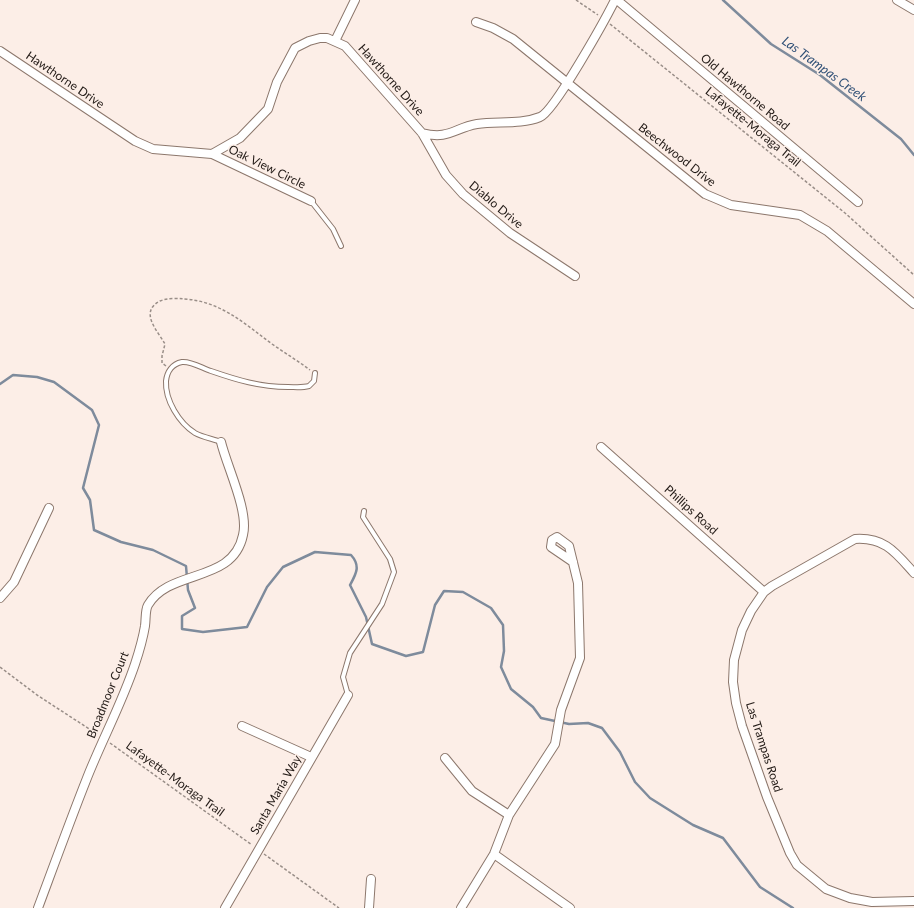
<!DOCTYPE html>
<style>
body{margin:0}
canvas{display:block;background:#fceee7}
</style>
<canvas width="914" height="908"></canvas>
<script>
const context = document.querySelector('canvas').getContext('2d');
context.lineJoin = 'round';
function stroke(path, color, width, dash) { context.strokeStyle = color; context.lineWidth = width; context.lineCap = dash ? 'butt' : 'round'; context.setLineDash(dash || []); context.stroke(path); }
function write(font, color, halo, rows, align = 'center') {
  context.font = font + ' Lato,sans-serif'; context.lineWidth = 3; context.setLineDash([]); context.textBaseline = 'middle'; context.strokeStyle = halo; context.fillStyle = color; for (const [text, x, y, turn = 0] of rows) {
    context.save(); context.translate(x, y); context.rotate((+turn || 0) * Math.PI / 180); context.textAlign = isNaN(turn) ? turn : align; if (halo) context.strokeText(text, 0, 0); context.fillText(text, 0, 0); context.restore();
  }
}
const stream = new Path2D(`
 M723,0L771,44L820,75L901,139L914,155
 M0,384L13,375L37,377L54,382L92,410L99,425L83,488L90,500L94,530L121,542L153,550L186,566L188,590L195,608L182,616V629L203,632L247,627L267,587L283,567L315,552L351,555C361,566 356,574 350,585L366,617L372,644L406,656L423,652L435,605L444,591L463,592L491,608L503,625L504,651L501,667L511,689L533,707L541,718L569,724L588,723L602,728L620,752L635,782L650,798L693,825L723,838L760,887L793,908`);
const path = new Path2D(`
 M576,0L598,15
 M610,24L845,213L914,275
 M166,366L162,363V356L165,344C157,330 139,312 160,301C167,298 177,298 184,299C220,301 244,323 272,344C285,353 298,361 310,370
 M0,667L37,695L97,734
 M110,743L252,845
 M264,854L339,908`);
const service = new Path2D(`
 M311,201L333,229L341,246
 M221,442C213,439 202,437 195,433C179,423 165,400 166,381C167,372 172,364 182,362C191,361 202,368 211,371C237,380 260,387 288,387C295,387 302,388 309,386L314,381L315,373
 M348,695L343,677L350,653L382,604L394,572L390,559L363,517L364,511`);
const minor = new Path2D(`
 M617,0L858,202
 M897,0L914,10
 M476,22L493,28L513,39L705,194L731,205L800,215L827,231L914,304
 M335,41L355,0
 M0,51L135,141L153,149L212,154L240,138L268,109L277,82L295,48L309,41L320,38H327L345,46L422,133L446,175L463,194L510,233L575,276
 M422,133C449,140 454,128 477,124C498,121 520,125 540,117C554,112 606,18 615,0
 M212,154L311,201
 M601,447L764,592
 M914,573C896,553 885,537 855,539L772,586L764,592L751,611L742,630L734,660L733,682L736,703L742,726L767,797L790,853L797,865L826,889L850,898L872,902L914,901
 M0,598L14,582L49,508
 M242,726L311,757
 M445,758L472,791L509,815
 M494,854L570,908
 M38,908C54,865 70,821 87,778C102,740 122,703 135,664C139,652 143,638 145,626C146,619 145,610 148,605C170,568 233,584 243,535C249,511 227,467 221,442
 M225,908L348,695
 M369,908L371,879
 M461,908L494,854L509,815L555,744L561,710L580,658L578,583L569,546L557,537L552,540L551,547L573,562`);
const streetNames = [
 ["Hawthorne Drive",65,80,34],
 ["Hawthorne Drive",391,80,48],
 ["Old Hawthorne Road",745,92,40],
 ["Lafayette-Moraga Trail",753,127,39],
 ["Beechwood Drive",677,155,38],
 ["Oak View Circle",267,167,26],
 ["Diablo Drive",496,205,40],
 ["Phillips Road",691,510,42],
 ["Broadmoor Court",108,695,-68],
 ["Las Trampas Road",764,747,72],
 ["Lafayette-Moraga Trail",175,779,36],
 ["Santa Maria Way",276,795,-60]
];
const waterNames = [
 ["Las Trampas Creek",824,69,36]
];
stroke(stream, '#7e8b9c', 2.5);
stroke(service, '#8c776c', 6);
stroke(minor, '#8c776c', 10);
stroke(path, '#998e88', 1.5, [3, 2]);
stroke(service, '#fff', 4);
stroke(minor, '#fff', 8);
write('12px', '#221a16', '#fceee7', streetNames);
write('italic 13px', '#315177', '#fceee7', waterNames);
</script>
